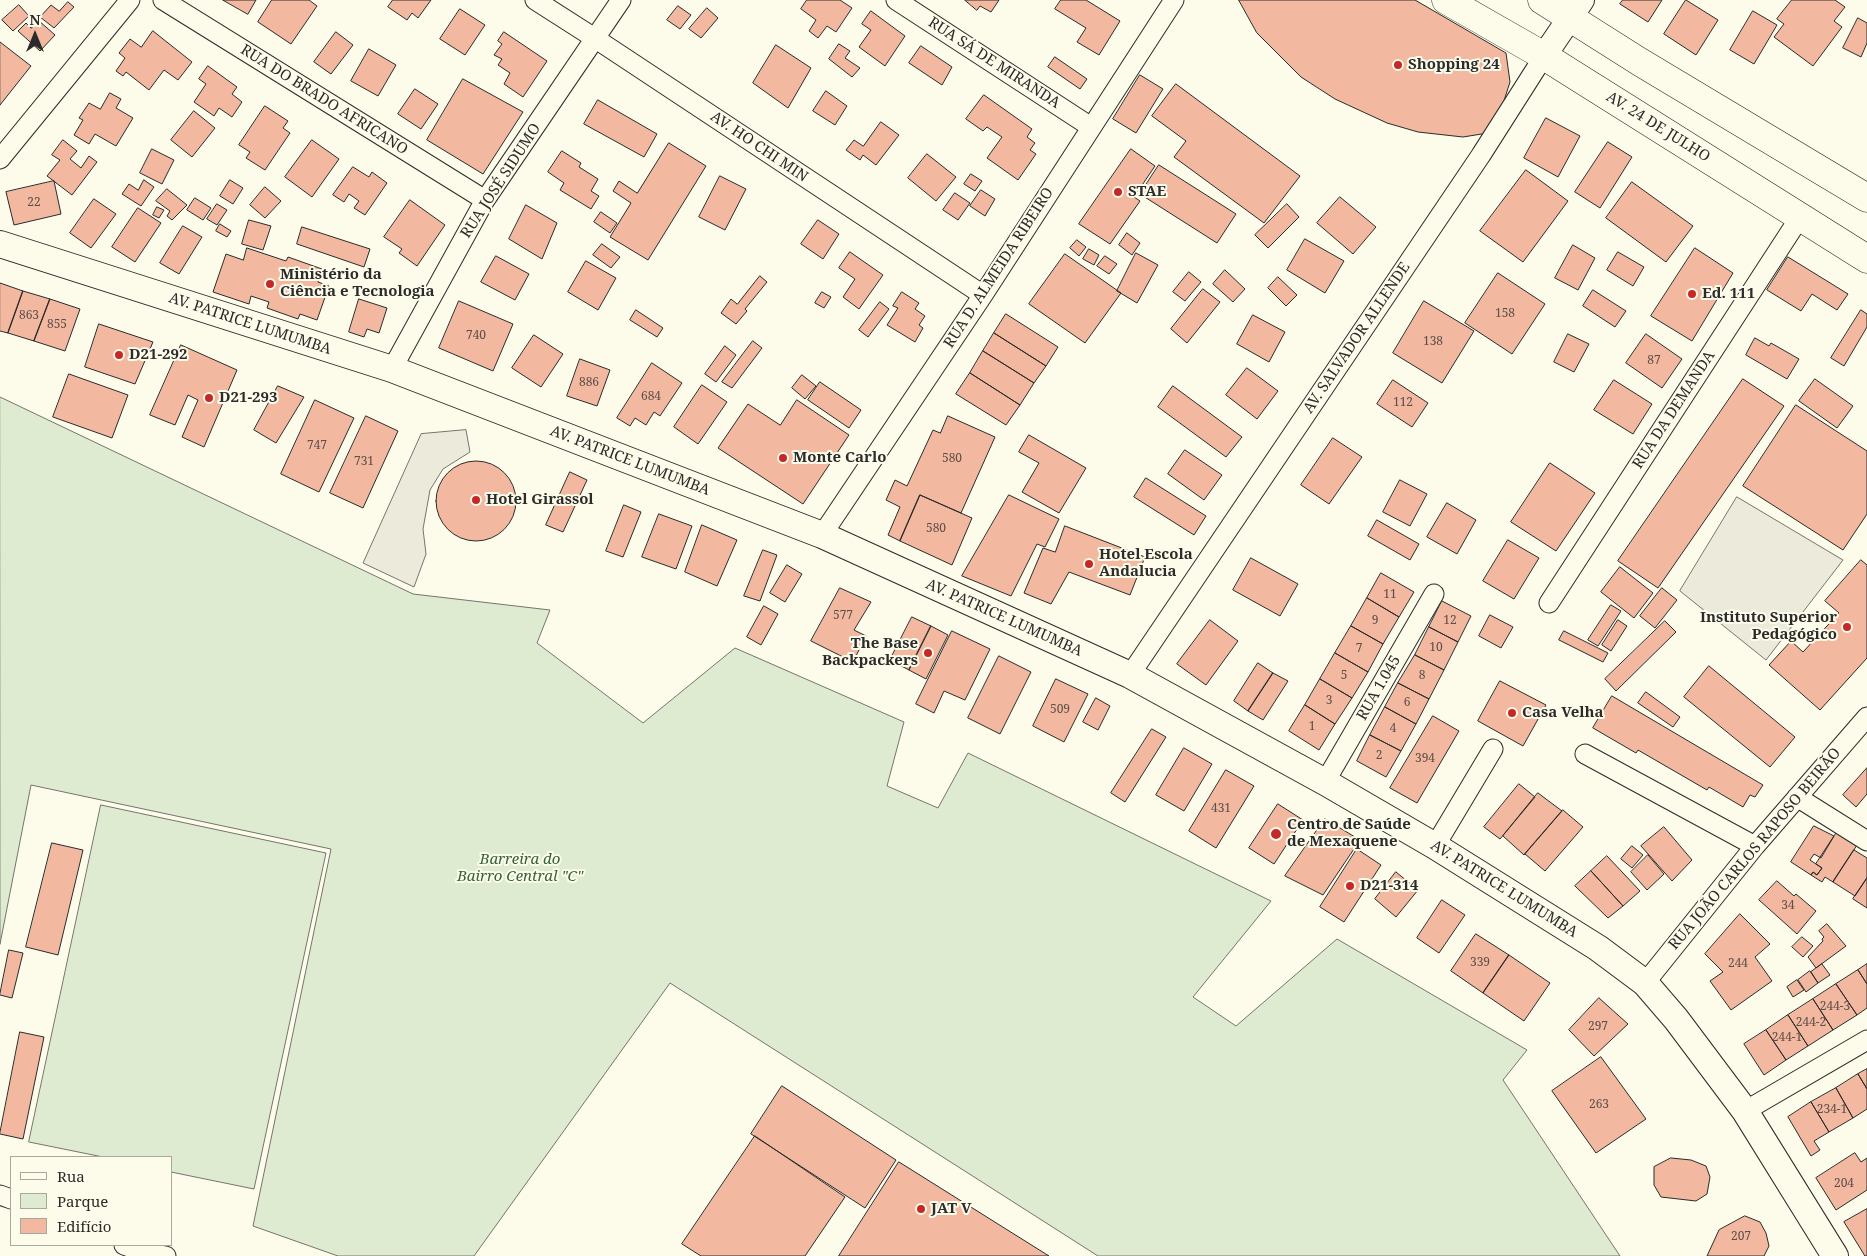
<!DOCTYPE html>
<meta charset="utf-8">
<style>
body{margin:0}
#map{position:relative;width:1867px;height:1256px;overflow:hidden;background:#fdfbea;font-family:"Noto Serif",serif}
canvas{display:block}
.legend{position:absolute;left:10px;top:1156px;width:162px;height:90px;box-sizing:border-box;background:#fdfbea;border:1px solid #a9a89e;margin:0;padding:6px 9px;list-style:none;font-size:15px;color:#2b2b2b}
.legend li{display:flex;align-items:center;gap:10px;height:25px}
.legend b{width:25px;border:1px solid #a9a89e}
.north{position:absolute;left:10px;top:10px;width:50px;height:50px;-webkit-text-stroke:4px #fdfbea;paint-order:stroke;rotate:0deg;font-size:14px;font-weight:700;line-height:20px;text-align:center;color:#2b2b2b}
.north::after{content:'';display:block;margin:auto;width:18px;height:22px;background:#2b2b2b;clip-path:polygon(50% 0,100% 100%,50% 72%,0 100%)}
</style>
<div id="map">
<canvas width="1867" height="1256"></canvas>
<ul class="legend">
<li><b style="height:6px;background:#fdfbea"></b>Rua</li>
<li><b style="height:14px;background:#deebd1"></b>Parque</li>
<li><b style="height:14px;background:#f2b8a0"></b>Edifício</li>
</ul>
<div class="north">N</div>
</div>
<script>
const context = document.querySelector('canvas').getContext('2d');
context.lineJoin = 'round';
function fill(path, color) { context.fillStyle = color; context.fill(path, 'evenodd'); }
function stroke(path, color, width, dash) { context.strokeStyle = color; context.lineWidth = width; context.lineCap = dash ? 'butt' : 'round'; context.setLineDash(dash || []); context.stroke(path); }
function write(font, color, halo, rows, align = 'center') {
  context.font = font + ' "Noto Serif",serif'; context.lineWidth = 4; context.setLineDash([]); context.textBaseline = 'middle'; context.strokeStyle = halo; context.fillStyle = color; for (const [text, x, y, turn = 0] of rows) {
    context.save(); context.translate(x, y); context.rotate((+turn || 0) * Math.PI / 180); context.textAlign = isNaN(turn) ? turn : align; if (halo) context.strokeText(text, 0, 0); context.fillText(text, 0, 0); context.restore();
  }
}
const green = new Path2D(`
 M0,397L413,594L550,610L537,643L643,723L735,648L904,722L887,786L938,808L968,753L1271,901L1193,997L1236,1026L1337,939L1527,1050L1503,1080L1620,1256H1098L670,983L474,1256H338L253,1226L331,849L31,785L0,944Z
 M101,805L326,853L254,1189L171,1172V1157H103L29,1142Z`);
const parking = new Path2D(`
 M466,430L470,452L443,469L430,490L423,529L426,554L414,587L363,563L421,434Z
 M1737,497L1843,560L1766,660L1680,591Z`);
const building = new Path2D(`
 M223,0H256L248,14Z
 M272,0H309L317,6L291,44L258,22Z
 M393,0H431L418,18L412,13L407,20L388,7Z
 M807,0H840L852,8L836,32L827,26L818,38L809,31L816,20L801,9Z
 M965,0H999L991,12L980,6L977,10Z
 M1061,0H1086L1120,21L1099,55L1077,42L1086,28L1055,9Z
 M1239,0H1415L1506,53L1510,82L1494,132L1463,137L1418,132L1387,123L1335,99L1301,77L1257,33Z
 M1623,0H1662L1648,22L1620,4Z
 M1686,0L1718,20L1696,55L1664,34Z
 M1792,0H1835L1845,7L1834,21L1842,27L1813,66L1774,37L1784,24L1777,19Z
 M68,2L74,7L54,28L40,17L51,5L59,11Z
 M19,5L29,16L13,31L2,20Z
 M678,6L691,15L680,29L667,20Z
 M707,8L718,18L701,38L689,29Z
 M460,9L485,25L465,55L440,39Z
 M871,11L905,36L885,66L859,47L871,30L862,24Z
 M1753,11L1777,25L1754,64L1730,50Z
 M1858,18L1867,23V43L1861,57L1843,48Z
 M38,20L55,35L40,51L18,31L26,23L31,28Z
 M153,31L192,62L178,80L164,70L149,90L126,72L123,76L116,71L125,58L119,53L130,39L141,47Z
 M336,32L353,45L331,74L314,62Z
 M504,32L547,61L523,97L504,84L510,73L498,65L502,59L494,55L502,44L498,41Z
 M0,42L31,66L0,105Z
 M839,44L850,51L845,58L860,68L852,77L829,59Z
 M776,45L811,68L788,108L753,83Z
 M921,46L952,67L942,85L909,63Z
 M369,49L396,65L378,96L351,81Z
 M1055,57L1087,79L1080,89L1048,67Z
 M208,66L237,87L232,94L242,102L232,117L219,108L214,116L194,102L206,84L199,79Z
 M1140,75L1163,89L1136,133L1113,119Z
 M463,79L523,112L483,174L427,140Z
 M1176,84L1300,176L1264,223L1174,157L1186,141L1152,116Z
 M415,89L438,104L421,129L398,114Z
 M826,91L847,106L835,125L813,111Z
 M110,93L121,99L116,108L133,118L116,146L95,134L89,144L74,135L83,120L79,118L89,103L100,109Z
 M984,95L1032,129L1027,137L1035,143L1030,150L1036,154L1018,180L987,158L1002,137L987,127L983,131L966,119Z
 M598,100L657,134L644,157L584,124Z
 M265,106L288,121L283,128L290,133L265,170L246,158L250,152L239,145Z
 M194,111L215,128L192,157L171,140Z
 M1546,118L1580,136L1558,177L1524,158Z
 M881,122L899,135L876,165L863,155L860,160L846,150L854,140L863,146Z
 M63,140L77,151L70,159L81,168L89,156L97,162L72,195L47,176L60,160L52,155Z
 M312,140L339,159L312,197L285,177Z
 M1608,142L1632,157L1600,208L1575,192Z
 M669,143L706,166L648,260L610,237L631,203L613,191L619,181L637,193Z
 M152,149L174,160L162,184L140,173Z
 M1131,149L1155,166L1134,197L1140,201L1110,244L1079,224Z
 M562,151L581,163L579,167L598,179L591,191L599,196L591,209L560,190L564,183L548,172Z
 M927,154L956,177L936,201L908,178Z
 M1159,165L1236,214L1217,243L1140,194Z
 M353,167L369,177L372,172L387,183L365,215L354,208L359,201L349,194L344,202L333,195Z
 M1526,170L1568,201L1523,262L1480,231Z
 M971,174L982,181L975,191L964,184Z
 M720,176L746,189L725,230L699,217Z
 M144,180L154,187L141,206L122,194L129,184L138,190Z
 M230,180L243,188L233,204L220,196Z
 M54,181L61,214L14,225L6,192Z
 M1632,182L1693,226L1666,262L1606,218Z
 M265,187L281,201L265,218L250,205Z
 M167,189L187,205L172,220L167,216L170,211L156,201Z
 M981,190L995,199L985,216L970,206Z
 M955,193L970,203L958,220L943,210Z
 M1340,197L1376,227L1353,254L1317,223Z
 M195,198L211,208L203,220L187,210Z
 M94,199L116,214L91,248L70,233Z
 M410,200L445,225L417,266L399,253L402,249L384,237Z
 M217,204L227,210L217,225L207,219Z
 M1287,204L1299,217L1268,248L1255,235Z
 M526,205L557,223L542,259L509,239Z
 M157,207L164,210L159,218L153,215Z
 M138,208L161,223L135,262L112,247Z
 M601,212L617,223L610,233L594,222Z
 M249,220L271,226L263,250L242,244Z
 M818,220L839,234L823,259L801,244Z
 M220,224L231,231L227,237L216,231Z
 M183,226L202,237L179,274L160,263Z
 M302,227L370,249L364,267L297,244Z
 M1127,233L1140,243L1132,255L1119,245Z
 M1305,239L1344,261L1325,293L1287,270Z
 M1077,240L1086,247L1079,256L1070,248Z
 M602,244L620,257L611,268L593,255Z
 M1573,245L1595,258L1578,290L1555,278Z
 M247,248L286,261L288,257L322,269L318,282L329,286L317,320L300,314L298,319L267,308L269,302L251,296L249,304L213,292L226,254L243,260Z
 M1695,248L1733,273L1692,341L1651,316Z
 M1089,249L1099,255L1094,265L1083,259Z
 M850,252L883,275L859,309L843,297L855,279L839,268Z
 M1618,252L1644,267L1633,286L1607,270Z
 M1136,253L1158,265L1137,303L1117,291Z
 M1065,254L1121,293L1085,343L1029,304Z
 M496,256L529,274L515,300L481,282Z
 M1105,256L1117,264L1109,274L1097,266Z
 M1788,257L1848,294L1837,310L1812,294L1801,311L1767,290Z
 M586,261L616,278L598,310L568,292Z
 M1225,270L1245,289L1233,302L1213,284Z
 M1189,272L1201,282L1185,301L1173,292Z
 M1498,273L1545,304L1512,354L1465,323Z
 M760,276L767,282L745,309L747,311L736,324L721,313L731,299L737,304Z
 M1278,277L1297,295L1286,306L1268,288Z
 M0,283L23,291L8,333L0,331Z
 M1203,289L1220,302L1187,343L1171,329Z
 M1593,290L1626,311L1615,327L1583,306Z
 M23,291L50,299L34,341L8,333Z
 M822,292L831,297L824,308L815,303Z
 M902,292L919,303L915,309L925,316L919,325L923,328L915,342L887,325L898,308L893,306Z
 M50,299L80,309L65,351L34,341Z
 M359,299L387,308L379,333L367,329L364,337L349,332Z
 M459,301L513,324L493,371L439,348Z
 M1424,301L1474,331L1442,383L1393,353Z
 M880,302L889,309L868,337L859,330Z
 M636,310L663,328L657,337L630,320Z
 M1861,310L1867,314V327L1844,366L1831,358Z
 M1006,314L1058,347L1046,366L994,333Z
 M1253,315L1285,332L1269,362L1237,344Z
 M99,324L153,342L135,384L85,367Z
 M994,333L1046,366L1034,383L983,351Z
 M1568,334L1589,344L1574,372L1554,362Z
 M1646,334L1682,359L1662,388L1626,363Z
 M534,335L563,354L541,387L512,368Z
 M1755,338L1769,346L1771,343L1799,359L1787,379L1746,355Z
 M753,341L762,348L732,388L722,382Z
 M181,345L237,370L204,447L182,437L198,400L188,395L175,425L150,415Z
 M725,346L736,355L716,382L705,374Z
 M983,351L1034,383L1020,405L970,373Z
 M580,359L610,370L597,406L567,396Z
 M652,363L682,383L660,416L654,412L646,425L635,418L630,426L617,418Z
 M1247,368L1278,391L1257,419L1226,395Z
 M970,373L1020,405L1006,425L956,394Z
 M69,374L128,395L112,438L53,417Z
 M802,375L816,386L805,399L792,388Z
 M1743,379L1784,406L1658,588L1618,561Z
 M1815,379L1853,406L1837,428L1799,401Z
 M1393,380L1428,403L1412,427L1377,404Z
 M1614,380L1652,404L1633,434L1594,410Z
 M820,382L861,410L849,428L808,400Z
 M702,385L727,402L698,444L674,427Z
 M278,386L304,397L276,443L254,430Z
 M1173,386L1242,437L1226,457L1158,407Z
 M315,400L354,418L319,492L281,474Z
 M797,400L849,435L803,504L718,448L748,404L780,425Z
 M1796,405L1867,451V514L1843,550L1743,486Z
 M366,416L398,431L363,508L330,493Z
 M948,416L995,437L961,513L920,495L900,541L888,535L900,507L886,500L895,480L907,486L933,430L940,433Z
 M1029,435L1086,468L1059,513L1022,492L1039,463L1019,452Z
 M1333,438L1362,457L1329,504L1301,485Z
 M1185,450L1222,475L1204,500L1168,474Z
 M436 501a40 40 0 1 1 80 0a40 40 0 1 1-80 0Z
 M1550,463L1595,493L1556,551L1511,522Z
 M570,472L587,480L563,532L546,525Z
 M1146,478L1206,516L1194,535L1134,497Z
 M1400,480L1427,494L1410,526L1383,512Z
 M920,495L972,518L952,565L900,541Z
 M1009,495L1059,519L1045,547L1037,544L1011,596L962,576Z
 M1447,503L1476,520L1457,554L1427,537Z
 M624,505L641,512L623,557L606,551Z
 M659,514L692,526L676,569L642,557Z
 M1377,520L1419,544L1410,560L1368,536Z
 M702,525L737,540L717,586L685,572Z
 M1065,526L1145,557L1130,595L1069,572L1051,604L1024,593L1043,548L1055,552Z
 M1508,540L1539,558L1514,599L1483,581Z
 M763,550L777,555L760,601L744,596Z
 M1251,558L1298,584L1280,616L1233,590Z
 M1861,560L1867,565V658L1820,710L1769,665L1791,641L1803,652L1839,613L1825,601Z
 M787,565L802,574L785,602L770,593Z
 M1620,567L1653,593L1634,618L1601,592Z
 M1381,573L1414,592L1399,617L1367,598Z
 M840,588L871,602L854,630L866,636L853,662L811,641Z
 M1662,588L1677,600L1655,628L1640,616Z
 M1367,598L1399,617L1383,644L1351,626Z
 M1442,601L1471,616L1458,642L1429,627Z
 M1611,605L1621,611L1598,646L1588,640Z
 M764,606L778,614L761,645L747,637Z
 M1490,615L1513,627L1501,648L1479,636Z
 M912,617L931,626L909,670L890,660Z
 M1210,620L1238,641L1206,685L1177,664Z
 M1618,620L1627,626L1611,651L1602,645Z
 M1665,621L1676,632L1616,691L1605,679Z
 M931,626L948,635L926,679L909,670Z
 M1351,626L1383,644L1368,672L1335,653Z
 M1429,627L1458,642L1444,670L1415,655Z
 M952,631L990,649L965,700L944,691L934,713L916,704Z
 M1564,631L1608,653L1603,662L1559,640Z
 M1335,653L1368,672L1352,698L1320,679Z
 M1415,655L1444,670L1429,699L1398,683Z
 M999,656L1031,672L1000,734L968,718Z
 M1258,663L1273,673L1248,711L1234,701Z
 M1709,666L1795,737L1770,767L1684,697Z
 M1273,673L1288,681L1263,720L1248,711Z
 M1056,679L1088,694L1064,742L1033,726Z
 M1320,679L1352,698L1335,724L1305,705Z
 M1500,681L1546,705L1523,746L1478,721Z
 M1398,683L1429,699L1416,724L1385,707Z
 M1646,692L1680,717L1673,727L1638,703Z
 M1612,696L1763,785L1755,797L1750,795L1743,807L1709,787L1707,790L1638,750L1636,753L1593,728Z
 M1096,698L1110,706L1098,730L1083,722Z
 M1305,705L1335,724L1319,750L1289,731Z
 M1385,707L1416,724L1401,751L1370,735Z
 M1433,716L1459,731L1417,803L1390,788Z
 M1152,729L1166,737L1125,802L1111,793Z
 M1370,735L1401,751L1386,777L1357,761Z
 M1184,748L1212,764L1184,811L1156,795Z
 M1867,768V794L1856,807L1843,795Z
 M1226,770L1254,786L1216,848L1189,831Z
 M1519,784L1535,797L1500,839L1484,827Z
 M1538,793L1562,811L1524,855L1503,836Z
 M1278,804L1303,820L1274,864L1249,848Z
 M1563,810L1583,827L1545,871L1525,854Z
 M1325,819L1360,840L1323,895L1285,876Z
 M1814,826L1834,836L1821,858L1814,854L1810,860L1822,868L1817,875L1813,872L1811,875L1791,862Z
 M1664,827L1692,860L1672,881L1641,846Z
 M1839,829L1859,842L1833,882L1825,877L1822,882L1811,875L1813,872L1817,875L1822,868L1816,864Z
 M52,843L83,850L58,955L26,947Z
 M1632,846L1643,855L1632,868L1621,859Z
 M1357,849L1381,865L1344,922L1320,907Z
 M1854,850L1867,858V878L1855,896L1833,882Z
 M1648,855L1664,874L1647,890L1631,872Z
 M1607,856L1640,891L1623,906L1591,871Z
 M1591,871L1623,906L1608,918L1575,886Z
 M1396,872L1418,890L1396,917L1375,899Z
 M1867,878V908L1853,899Z
 M1777,881L1794,896L1796,894L1816,911L1797,934L1759,900Z
 M1442,900L1465,915L1439,953L1417,938Z
 M1740,914L1770,944L1755,957L1772,981L1731,1010L1710,981L1723,972L1705,954Z
 M1827,924L1846,946L1816,968L1808,957L1823,941L1822,939L1824,937L1819,931Z
 M1476,934L1509,955L1483,993L1451,971Z
 M1802,937L1813,946L1803,957L1792,947Z
 M9,950L23,953L12,998L0,995Z
 M1509,955L1550,983L1524,1021L1483,993Z
 M1822,964L1830,975L1818,983L1811,972Z
 M1867,964V984L1858,970Z
 M1858,970L1867,984V1008L1857,1015L1836,984Z
 M1810,971L1818,983L1806,992L1798,980Z
 M1797,980L1804,990L1793,997L1787,987Z
 M1836,984L1857,1015L1833,1030L1813,999Z
 M1599,998L1628,1024L1594,1056L1569,1030Z
 M1813,999L1833,1030L1808,1046L1788,1015Z
 M1788,1015L1808,1046L1786,1060L1766,1030Z
 M1766,1030L1786,1060L1764,1075L1744,1044Z
 M20,1032L44,1037L23,1139L0,1134Z
 M1601,1057L1646,1119L1596,1153L1552,1091Z
 M1867,1069V1089L1858,1074Z
 M1858,1074L1867,1089V1109L1853,1118L1836,1088Z
 M782,1086L896,1160L865,1208L751,1134Z
 M1836,1088L1853,1118L1829,1132L1811,1102Z
 M1811,1102L1829,1132L1814,1141L1820,1150L1811,1156L1788,1117Z
 M755,1136L845,1197L805,1256H701L682,1244Z
 M1855,1153L1861,1162L1867,1158V1190L1836,1210L1816,1178Z
 M1671,1158L1691,1160L1706,1166L1710,1177L1707,1194L1696,1201L1661,1197L1654,1185V1167Z
 M899,1162L1049,1256H839Z
 M1867,1209V1256H1865L1844,1222Z
 M1745,1216L1760,1222L1766,1233L1769,1246L1764,1256H1707L1719,1230Z`);
const minor = new Path2D(`
 M163,0L485,200
 M535,0L596,39L983,295
 M896,0L1091,127
 M0,159L130,0
 M392,369L485,200L621,0
 M822,535L983,295L1174,0
 M1549,603L1800,217
 M1130,675L1481,155L1544,56
 M1585,754L1755,846
 M1325,782L1434,594
 M1797,797L1867,841
 M1435,846L1493,749
 M1645,983L1755,846L1867,717
 M1745,1111L1867,1040
 M0,1195L11,1199
 M124,1245L143,1252L166,1256`);
const tertiary = new Path2D(`
 M1544,56L1582,0`);
const secondary = new Path2D(`
 M0,244L392,369L822,535L1130,675L1325,782L1435,846L1598,948L1645,983L1676,1019L1745,1111L1835,1256`);
const primary = new Path2D(`
 M1446,0L1544,56L1867,259
 M1542,0L1640,62L1867,198`);
const markers = [
 [1398,65,5,"#c62828"],
 [1118,192,5,"#c62828"],
 [270,284,5,"#c62828"],
 [1692,294,5,"#c62828"],
 [119,355,5,"#c62828"],
 [209,398,5,"#c62828"],
 [783,458,5,"#c62828"],
 [476,500,5,"#c62828"],
 [1089,564,5,"#c62828"],
 [1847,627,5,"#c62828"],
 [928,653,5,"#c62828"],
 [1512,713,5,"#c62828"],
 [1276,834,6,"#c62828"],
 [1350,886,5,"#c62828"],
 [921,1209,5,"#c62828"]
];
const numberNames = [
 ["22",34,203],
 ["158",1505,314],
 ["863",29,316],
 ["855",57,325],
 ["740",476,336],
 ["138",1433,342],
 ["87",1654,361],
 ["886",589,383],
 ["684",651,397],
 ["112",1403,403],
 ["747",317,446],
 ["580",952,459],
 ["731",364,462],
 ["580",936,529],
 ["11",1390,595],
 ["577",843,616],
 ["9",1375,621],
 ["12",1450,621],
 ["10",1436,648],
 ["7",1359,649],
 ["5",1344,676],
 ["8",1422,676],
 ["3",1329,701],
 ["6",1407,703],
 ["509",1060,710],
 ["1",1312,727],
 ["4",1393,729],
 ["2",1379,756],
 ["394",1425,759],
 ["431",1221,809],
 ["34",1788,906],
 ["339",1480,963],
 ["244",1738,964],
 ["244-3",1835,1007],
 ["244-2",1811,1023],
 ["297",1598,1027],
 ["244-1",1787,1038],
 ["263",1599,1105],
 ["234-1",1832,1110],
 ["204",1844,1184],
 ["207",1741,1237]
];
const streetNames = [
 ["RUA SÁ DE MIRANDA",994,63,33],
 ["RUA DO BRADO AFRICANO",324,100,32],
 ["AV. 24 DE JULHO",1658,127,32],
 ["AV. HO CHI MIN",759,147,34],
 ["RUA JOSÉ SIDUMO",501,181,-57],
 ["RUA D. ALMEIDA RIBEIRO",999,268,-57],
 ["AV. PATRICE LUMUMBA",250,324,18],
 ["AV. SALVADOR ALLENDE",1357,338,-56],
 ["RUA DA DEMANDA",1674,410,-57],
 ["AV. PATRICE LUMUMBA",630,461,21],
 ["AV. PATRICE LUMUMBA",1004,618,24],
 ["RUA 1.045",1379,688,-60],
 ["RUA JOÃO CARLOS RAPOSO BEIRÃO",1755,849,-50],
 ["AV. PATRICE LUMUMBA",1504,889,32]
];
const poiNames = [
 ["Shopping 24",1408,65],
 ["STAE",1128,192],
 ["Ministério da",280,275],
 ["Ciência e Tecnologia",280,292],
 ["Ed. 111",1702,294],
 ["D21-292",129,355],
 ["D21-293",219,398],
 ["Monte Carlo",793,458],
 ["Hotel Girassol",486,500],
 ["Hotel Escola",1099,555],
 ["Andalucia",1099,572],
 ["Instituto Superior",1837,618,"right"],
 ["Pedagógico",1837,635,"right"],
 ["The Base",918,644,"right"],
 ["Backpackers",918,661,"right"],
 ["Casa Velha",1522,713],
 ["Centro de Saúde",1287,825],
 ["de Mexaquene",1287,842],
 ["D21-314",1360,886],
 ["JAT V",931,1209]
];
const parkNames = [
 ["Barreira do",520,860],
 ["Bairro Central \"C\"",520,877]
];
fill(green, '#deebd1');
stroke(green, '#74746e', 1);
fill(parking, '#eceadb');
stroke(parking, '#74746e', 1);
fill(building, '#f2b8a0');
stroke(building, '#2b2b2b', 1);
stroke(minor, '#2b2b2b', 21);
stroke(tertiary, '#2b2b2b', 26);
stroke(secondary, '#2b2b2b', 28);
stroke(primary, '#2b2b2b', 29);
stroke(minor, '#fdfbea', 19);
stroke(tertiary, '#fdfbea', 24);
stroke(secondary, '#fdfbea', 26);
stroke(primary, '#fdfbea', 28);
for (const [x, y, r, color] of markers) { const dot = new Path2D(); dot.arc(x, y, r, 0, 2 * Math.PI); context.fillStyle = color; context.fill(dot); stroke(dot, '#fdfbea', 2); }
write('12px', '#5d4e48', null, numberNames);
write('15px', '#2b2b2b', '#fdfbea', streetNames);
write('bold 15px', '#2b2b2b', '#fdfbea', poiNames, 'left');
write('italic 15px', '#34623c', '#fdfbea', parkNames);
</script>
